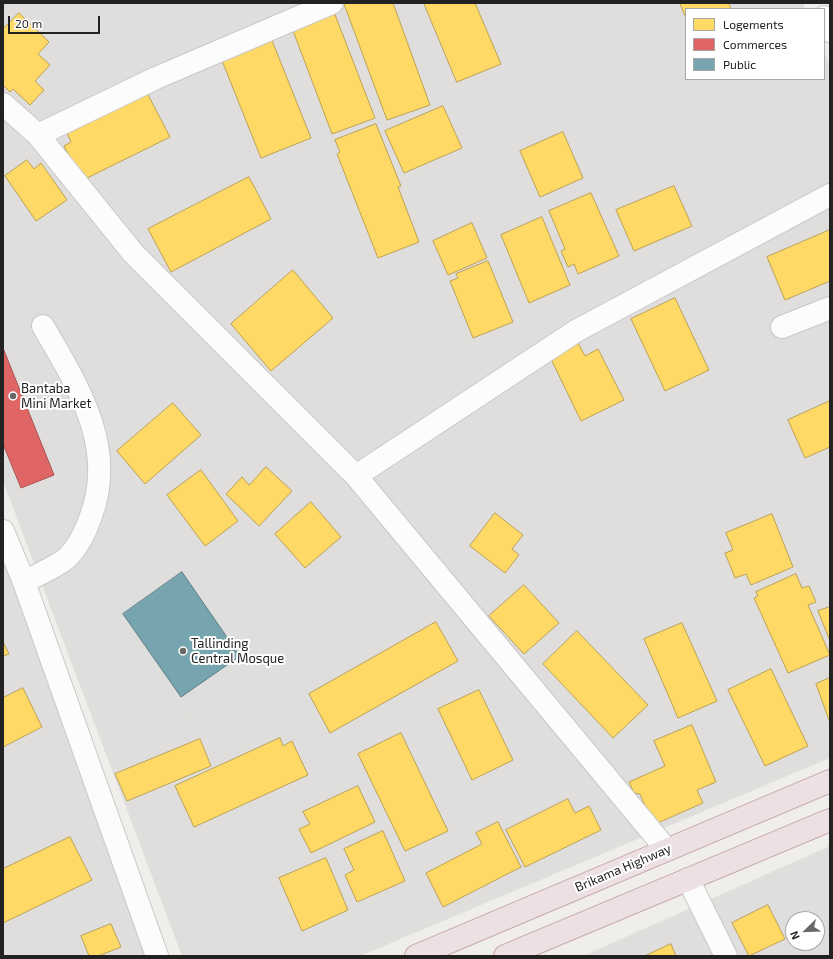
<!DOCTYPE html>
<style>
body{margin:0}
#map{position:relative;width:833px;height:959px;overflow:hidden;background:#f0eeeb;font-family:"Exo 2",sans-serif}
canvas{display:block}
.frame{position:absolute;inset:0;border:4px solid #222;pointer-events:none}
.legend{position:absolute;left:685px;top:8px;width:140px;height:72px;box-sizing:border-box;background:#fff;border:1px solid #a7a7a7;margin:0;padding:5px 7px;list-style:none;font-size:12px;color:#222}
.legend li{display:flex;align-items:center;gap:8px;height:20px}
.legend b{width:20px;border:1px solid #a7a7a7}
.north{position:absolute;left:785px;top:911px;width:40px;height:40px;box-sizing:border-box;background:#fff;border:1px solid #a7a7a7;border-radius:50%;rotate:247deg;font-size:11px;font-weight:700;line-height:16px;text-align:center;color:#222}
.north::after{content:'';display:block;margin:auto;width:14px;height:18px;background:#6a6968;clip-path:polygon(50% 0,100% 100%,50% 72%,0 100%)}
.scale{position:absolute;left:8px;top:16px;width:92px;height:18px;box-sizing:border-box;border:2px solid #222;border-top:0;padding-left:5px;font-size:12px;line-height:14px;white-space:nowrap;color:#222;-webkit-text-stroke:3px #fff;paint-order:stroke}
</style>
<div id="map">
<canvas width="833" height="959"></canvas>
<div class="frame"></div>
<ul class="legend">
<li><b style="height:11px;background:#ffd966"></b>Logements</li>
<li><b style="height:11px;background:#e06666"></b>Commerces</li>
<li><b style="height:11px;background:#76a5af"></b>Public</li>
</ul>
<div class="north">N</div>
<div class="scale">20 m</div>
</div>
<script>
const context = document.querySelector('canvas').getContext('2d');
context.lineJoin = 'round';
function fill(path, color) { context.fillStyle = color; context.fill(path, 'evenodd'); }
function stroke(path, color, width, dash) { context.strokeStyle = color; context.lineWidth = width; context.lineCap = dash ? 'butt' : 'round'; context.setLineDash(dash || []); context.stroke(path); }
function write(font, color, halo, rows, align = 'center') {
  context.font = font + ' "Exo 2",sans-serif'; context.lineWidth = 4; context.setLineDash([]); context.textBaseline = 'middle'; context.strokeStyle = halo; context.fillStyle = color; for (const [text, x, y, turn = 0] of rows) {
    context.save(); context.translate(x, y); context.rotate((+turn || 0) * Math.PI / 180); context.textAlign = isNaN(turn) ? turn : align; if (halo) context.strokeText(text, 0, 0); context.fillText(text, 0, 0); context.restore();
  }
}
const residential = new Path2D(`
 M3,3H803L805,9H686V79H824V52L830,66V758L360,956H182L3,481Z
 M3,554L152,956H3Z
 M830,846V956H583ZM793,919H817V943H793Z`);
const religious = new Path2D(`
 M134,544L159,590L212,558L290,662L189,712L191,718L126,753L81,640L107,627L82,571Z`);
const homes = new Path2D(`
 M347,3H393L430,105L387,120L344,4Z
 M424,3H475L501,64L457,82Z
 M681,3H729L731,9H686V18L680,4Z
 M334,12L375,118L332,134L292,28Z
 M19,13L49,42L38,54L50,65L35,81L44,90L30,105L13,89L10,92L3,85V29Z
 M269,33L311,138L261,158L219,53Z
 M146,91L170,137L81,181L64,146L71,142L66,131Z
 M443,106L462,148L404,173L385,131Z
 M376,124L401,186L398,187L419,242L378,258L337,154L340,152L335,140Z
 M563,132L583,178L540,197L520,151Z
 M27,160L34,169L41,163L67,200L36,221L5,176Z
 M249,177L271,219L171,272L148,229Z
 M674,186L692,226L634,251L616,210Z
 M591,193L619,256L578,274L574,264L568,267L561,251L565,249L549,211Z
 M542,217L570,285L529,303L501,235Z
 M472,223L487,258L448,275L433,241Z
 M830,230V281L785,300L767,257Z
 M488,261L513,322L473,338L450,281L458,278L456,274Z
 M293,270L333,318L271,371L231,324Z
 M675,298L709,370L665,391L631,319Z
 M578,343L585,356L598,349L624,400L581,421L550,357Z
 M830,401V447L805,458L788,420Z
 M173,403L201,435L145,484L117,451Z
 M266,467L292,491L259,526L226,494L242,477L249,485Z
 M201,470L238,521L205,546L167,495Z
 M311,502L341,537L305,568L275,534Z
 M495,513L523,535L512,549L519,555L505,573L470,546Z
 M772,514L793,567L751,585L746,574L735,578L725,553L733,550L726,533Z
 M796,574L802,588L809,586L816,602L808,605L830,655L788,673L754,598L758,596L756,592Z
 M524,585L559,623L524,654L489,616Z
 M830,607V641L818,611Z
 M436,622L458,661L330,733L309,694Z
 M682,623L717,701L678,718L644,639Z
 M577,631L648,705L613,738L543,664Z
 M3,642L9,654L3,656Z
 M771,669L808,746L765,766L728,690Z
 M830,678V723L816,684Z
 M23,688L42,727L3,747V698Z
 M479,690L513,760L472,780L438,709Z
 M692,725L716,782L697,790L703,803L653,825L640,794L634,793L629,782L665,766L654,741Z
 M401,733L448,831L405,851L358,754Z
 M280,738L283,746L292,741L308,775L194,827L175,786Z
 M200,739L211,766L127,801L115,774Z
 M358,786L375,822L311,853L299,829L310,824L303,812Z
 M568,799L575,813L589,806L601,830L525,867L506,830Z
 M498,822L521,867L443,907L426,873L482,844L476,833Z
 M383,831L405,881L357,902L345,875L354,870L344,849Z
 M70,837L92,880L3,923V869Z
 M326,858L348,910L302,931L279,878Z
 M768,905L785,939L749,956L732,923Z
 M111,924L121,947L98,956H89L81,936Z
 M671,944L676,956H645Z`);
const shops = new Path2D(`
 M3,348L54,475L21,488L3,444Z`);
const public = new Path2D(`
 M182,572L240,656L181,697L123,614Z`);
const minor = new Path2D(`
 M824,17L830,31
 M3,104L38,135L133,253L356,476L667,850
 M38,135L156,78L332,3
 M782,327L830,308
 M356,476L576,331L830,195
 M3,531L24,582L157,956
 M24,582C35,576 62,564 69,556C80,544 86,531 91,516C117,446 77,385 43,326
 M688,879L726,956`);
const highway = new Path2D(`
 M416,956L830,781
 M505,956L830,820`);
const markers = [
 [13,396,4,"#6a6968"],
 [183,651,4,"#6a6968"]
];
const poiNames = [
 ["Bantaba",21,389],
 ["Mini Market",21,404],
 ["Tallinding",191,644],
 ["Central Mosque",191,659]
];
const streetNames = [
 ["Brikama Highway",623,868,-23]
];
fill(residential, '#dfdedc');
fill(religious, '#dededc');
fill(homes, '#ffd966');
stroke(homes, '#bda252', 1);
fill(shops, '#e06666');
stroke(shops, '#a75252', 1);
fill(public, '#76a5af');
stroke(public, '#5d7e85', 1);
stroke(minor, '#c9c8c7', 24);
stroke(highway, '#c5a2ac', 24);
stroke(minor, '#fdfcfc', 22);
stroke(highway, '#ece0e2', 22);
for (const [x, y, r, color] of markers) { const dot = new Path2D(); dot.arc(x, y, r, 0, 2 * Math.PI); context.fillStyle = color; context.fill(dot); stroke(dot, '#fff', 1.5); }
write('13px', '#222', '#fff', poiNames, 'left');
write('13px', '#222', '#fff', streetNames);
</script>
